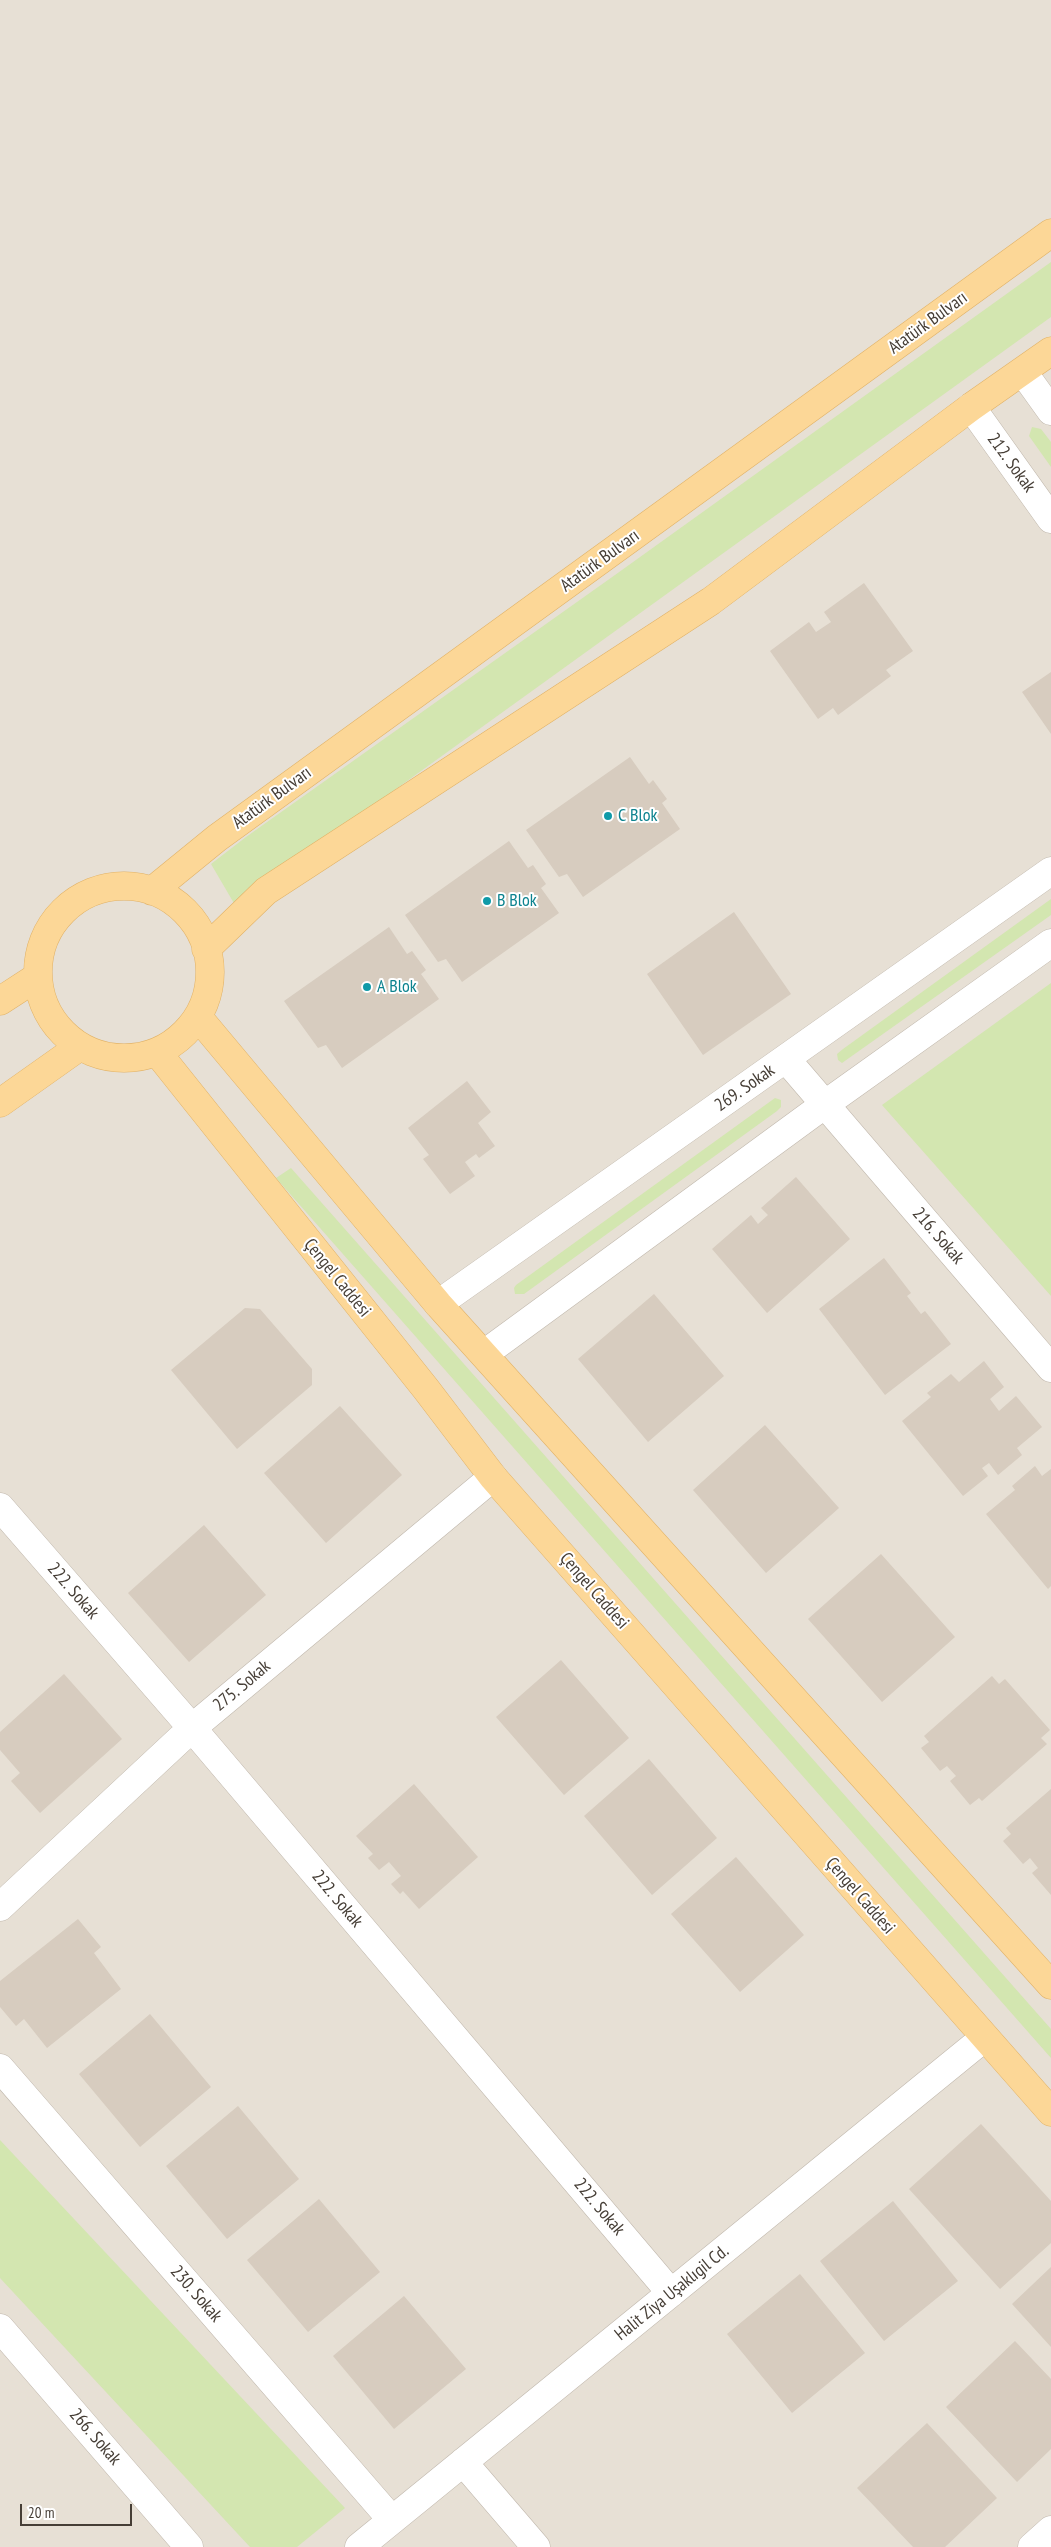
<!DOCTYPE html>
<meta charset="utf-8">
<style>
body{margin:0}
#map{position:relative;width:1051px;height:2547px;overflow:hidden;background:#f3eee7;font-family:"PT Sans Narrow",sans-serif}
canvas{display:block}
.scale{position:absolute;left:20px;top:2504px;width:112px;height:22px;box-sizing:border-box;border:2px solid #463e36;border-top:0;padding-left:6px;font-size:15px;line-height:18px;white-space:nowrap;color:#463e36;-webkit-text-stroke:4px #fff;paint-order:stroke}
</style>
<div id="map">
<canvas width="1051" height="2547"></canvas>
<div class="scale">20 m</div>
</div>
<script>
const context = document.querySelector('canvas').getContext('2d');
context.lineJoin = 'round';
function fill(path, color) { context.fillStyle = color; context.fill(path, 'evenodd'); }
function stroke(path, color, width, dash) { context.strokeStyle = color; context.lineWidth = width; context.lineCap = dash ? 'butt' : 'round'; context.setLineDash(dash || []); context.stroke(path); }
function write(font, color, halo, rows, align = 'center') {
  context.font = font + ' "PT Sans Narrow",sans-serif'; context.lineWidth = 4; context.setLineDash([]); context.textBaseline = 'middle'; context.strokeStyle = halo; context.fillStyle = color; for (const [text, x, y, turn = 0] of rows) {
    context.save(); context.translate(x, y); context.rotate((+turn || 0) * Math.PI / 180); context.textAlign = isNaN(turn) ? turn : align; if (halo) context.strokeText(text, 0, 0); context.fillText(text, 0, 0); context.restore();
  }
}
const residential = new Path2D(`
 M0,0H1051V2547H0Z`);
const green = new Path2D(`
 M1051,262V317L235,905L211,864L246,837L615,575Z
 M1032,427L1041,429L1051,442V467L1029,436Z
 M1051,899V915L842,1063L838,1060L837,1054L843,1049Z
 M1051,983V1296L882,1105Z
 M775,1098L781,1100V1107L777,1111L524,1294H515L514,1288L516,1285Z
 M291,1168L1051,2029V2058L276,1178Z
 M0,2140L345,2508L297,2547H250L0,2278Z`);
const building = new Path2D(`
 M864,583L913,651L886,670L891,676L838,715L833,708L818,719L770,651L809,622L816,632L831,622L824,612Z
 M1051,672V734L1022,692Z
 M630,757L649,784L653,780L667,799L662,803L680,829L583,897L567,874L559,877L526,830Z
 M509,841L528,868L533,865L546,884L541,888L559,913L462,982L446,959L438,962L405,915Z
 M734,912L791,994L703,1055L647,974Z
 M389,927L407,954L412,951L426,970L421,974L439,999L342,1068L326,1045L318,1048L284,1001Z
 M467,1081L491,1112L478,1123L495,1146L479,1158L476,1154L465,1162L475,1176L450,1194L423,1159L429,1155L408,1128Z
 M796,1177L850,1239L767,1313L712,1249L751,1215L758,1224L768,1215L761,1208Z
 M884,1258L911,1293L907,1296L921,1314L925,1311L951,1344L885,1395L819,1309Z
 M654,1294L724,1376L648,1442L578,1359Z
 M245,1308L260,1309L312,1369V1385L237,1449L171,1370Z
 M984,1361L1004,1387L990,1399L999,1411L1016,1396L1042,1427L1017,1448L1022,1455L998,1475L989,1463L982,1468L988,1476L963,1496L902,1421L931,1397L927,1393L951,1374L959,1382Z
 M340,1406L402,1475L326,1543L264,1473Z
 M765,1425L839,1508L766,1573L693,1490Z
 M1035,1466L1042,1476L1051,1469V1586L1048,1589L986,1514L1015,1490L1012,1486Z
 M204,1525L266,1595L189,1662L128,1593Z
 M881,1554L955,1637L882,1702L808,1619Z
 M561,1660L629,1738L564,1795L496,1717Z
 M64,1674L122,1739L40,1813L11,1781L20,1773L0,1750V1732Z
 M992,1676L999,1684L1005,1679L1050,1730L1041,1738L1047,1744L982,1801L979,1798L970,1805L950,1781L956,1776L947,1766L940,1771L921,1748L929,1742L924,1736Z
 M649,1759L717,1838L652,1895L584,1816Z
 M414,1784L478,1857L419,1909L403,1891L400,1894L391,1884L401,1876L389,1862L379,1870L368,1858L373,1854L356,1836Z
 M1051,1789V1895L1032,1873L1038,1868L1030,1858L1023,1864L1003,1841L1011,1834L1006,1828Z
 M736,1857L804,1935L740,1992L671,1914Z
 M78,1919L101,1947L94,1953L121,1989L47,2048L24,2019L16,2026L0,2007V1981Z
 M150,2014L211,2087L140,2147L79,2074Z
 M238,2106L299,2179L227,2239L166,2166Z
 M981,2124L1051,2201V2243L1000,2289L909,2189Z
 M319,2199L380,2272L308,2332L247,2260Z
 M893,2201L958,2281L884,2341L820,2261Z
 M1051,2267V2347L1012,2304Z
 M800,2274L865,2353L792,2413L727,2334Z
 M404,2296L466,2369L394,2429L333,2356Z
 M1015,2341L1051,2379V2449L1017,2482L946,2407Z
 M927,2423L997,2498L945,2547H913L857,2488Z`);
const minor = new Path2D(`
 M1023,372L1051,411
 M971,407L1051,519
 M786,1059L1051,1368
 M438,1304L1051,871
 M484,1354L824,1105L1051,943
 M0,1507L192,1728L671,2293
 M0,1907L192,1728L493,1477
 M0,2068L392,2520
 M0,2328L189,2547
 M463,2462L536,2547
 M359,2547L984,2038
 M1032,2547L1051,2530`);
const major = new Path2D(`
 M38 972a86 86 0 1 1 172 0a86 86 0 1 1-172 0Z
 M152,891L217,838L1051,233
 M206,949L266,891L711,601L971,407L1051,351
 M0,1001L37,977
 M198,1017L438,1304L1051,1985
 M157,1052L426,1389L493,1477L1051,2112
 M0,1103L79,1047`);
const markers = [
 [608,816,5,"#0f9aa8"],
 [487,901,5,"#0f9aa8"],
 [367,987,5,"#0f9aa8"]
];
const streetNames = [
 ["Atatürk Bulvarı",928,323,-36],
 ["212. Sokak",1011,463,54],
 ["Atatürk Bulvarı",600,561,-36],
 ["Atatürk Bulvarı",272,798,-36],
 ["269. Sokak",745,1088,-35],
 ["216. Sokak",938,1236,49],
 ["Çengel Caddesi",337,1278,51],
 ["222. Sokak",73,1591,49],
 ["Çengel Caddesi",594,1591,49],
 ["275. Sokak",242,1686,-40],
 ["Çengel Caddesi",860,1896,49],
 ["222. Sokak",337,1899,50],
 ["222. Sokak",599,2207,50],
 ["Halit Ziya Uşaklıgil Cd.",672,2293,-39],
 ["230. Sokak",196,2294,49],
 ["266. Sokak",95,2437,49]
];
const cultureNames = [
 ["C Blok",618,816],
 ["B Blok",497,901],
 ["A Blok",377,987]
];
fill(residential, '#e7e0d5');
fill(green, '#d3e6b0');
fill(building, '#d7ccbf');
stroke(minor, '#c1b8ad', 29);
stroke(major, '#e1b267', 29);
stroke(minor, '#fff', 28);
stroke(major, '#fcd797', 28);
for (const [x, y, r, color] of markers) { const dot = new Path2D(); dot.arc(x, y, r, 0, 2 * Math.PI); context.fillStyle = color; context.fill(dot); stroke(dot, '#fff', 2); }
write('18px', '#463e36', '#fff', streetNames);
write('18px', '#0d838f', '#fff', cultureNames, 'left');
</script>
